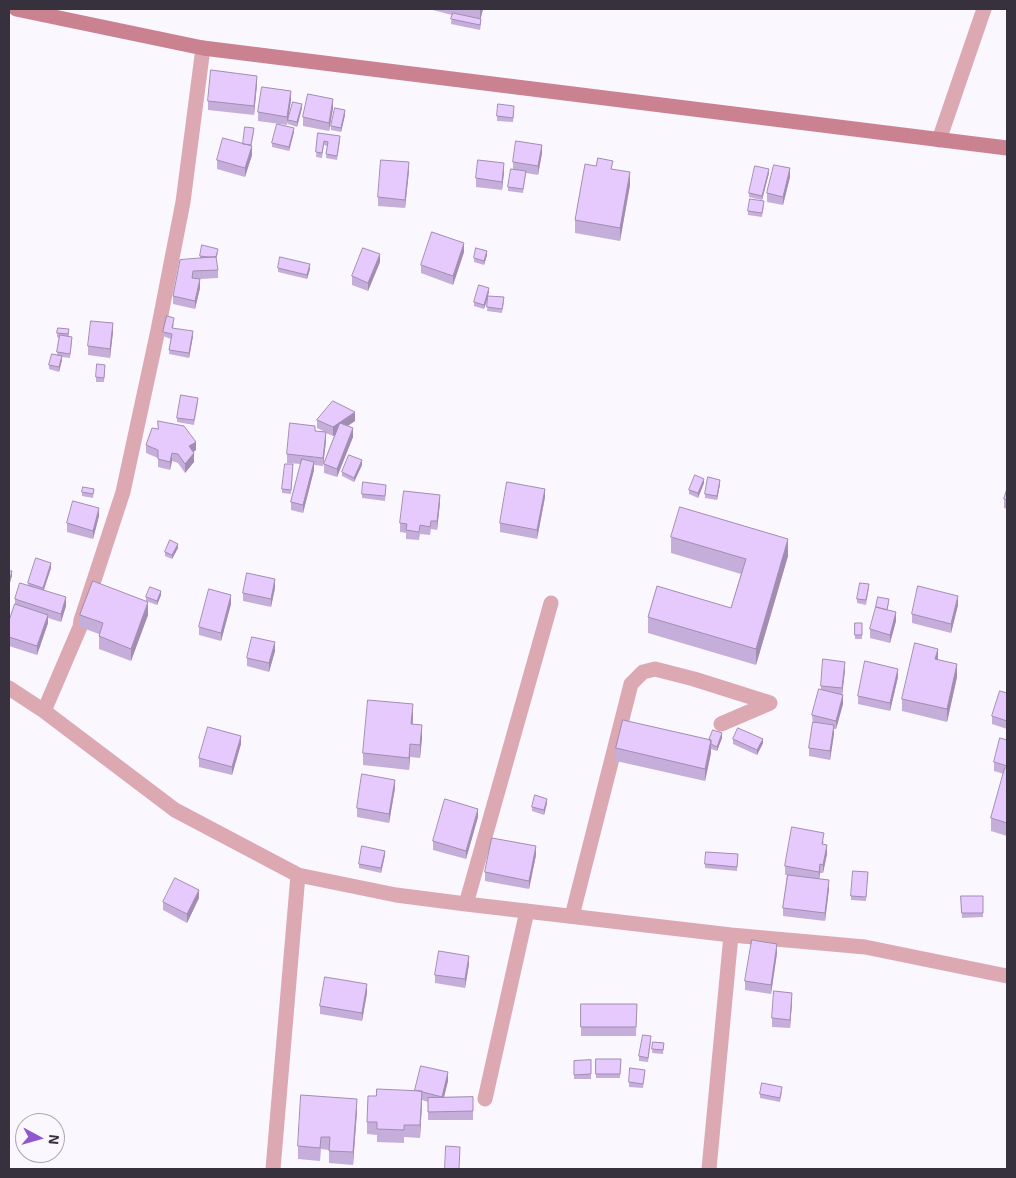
<!DOCTYPE html>
<style>
body{margin:0}
#map{position:relative;width:1016px;height:1178px;overflow:hidden;background:#fbf7fe;font-family:"Exo 2",sans-serif}
canvas{display:block}
.frame{position:absolute;inset:0;border:10px solid #37303d;pointer-events:none}
.north{position:absolute;left:15px;top:1113px;width:50px;height:50px;box-sizing:border-box;background:#fbf7fe;border:1px solid #ada7b1;border-radius:50%;rotate:96deg;font-size:14px;font-weight:700;line-height:20px;text-align:center;color:#37303d}
.north::after{content:'';display:block;margin:auto;width:18px;height:22px;background:#9058cf;clip-path:polygon(50% 0,100% 100%,50% 72%,0 100%)}
</style>
<div id="map">
<canvas width="1016" height="1178"></canvas>
<div class="frame"></div>
<div class="north">N</div>
</div>
<script>
const context = document.querySelector('canvas').getContext('2d');
context.lineJoin = 'round';
function stroke(path, color, width, dash) { context.strokeStyle = color; context.lineWidth = width; context.lineCap = dash ? 'butt' : 'round'; context.setLineDash(dash || []); context.stroke(path); }
function fill(path, color) { context.fillStyle = color; context.fill(path, 'evenodd'); }
const street = new Path2D(`
 M939,140L984,9
 M9,688L44,711L175,810L298,875L273,1169
 M44,711L80,627L81,620L123,492L158,330L183,202L203,48
 M298,875L396,895L466,904L731,935L865,947L1007,976
 M466,904L551,603
 M572,916L631,684L643,672L655,669L694,679L770,703L721,724
 M485,1099L527,911
 M709,1169L731,935`);
const secondary = new Path2D(`
 M16,9L203,48L1007,148`);
const wall = new Path2D(`
 M429,9H483L480,19L481,24L480,30L451,24L452,15Z
 M257,84L254,115L208,110V101Z
 M291,100L287,125L258,121V112Z
 M302,108L297,127L288,124V120Z
 M333,108L329,131L303,126V117Z
 M514,111L513,122L497,121V116Z
 M345,115L341,132L331,130V126Z
 M254,132L251,146L252,155L245,177L217,169V160L243,144Z
 M294,132L289,151L272,147V143Z
 M318,133L340,141L337,160L326,158L327,146L324,145L322,158L316,157Z
 M542,153L538,175L526,173L523,193L508,191V187L513,169V162Z
 M613,169L630,185L620,241L575,233V220Z
 M409,171L405,208L378,206V197Z
 M504,172L502,190L476,187V178Z
 M769,173L762,200L749,197V193Z
 M790,177L783,205L767,202V193Z
 M764,205L762,217L748,215V211Z
 M464,252L453,285L421,273V265Z
 M218,253L216,259L218,270V278L200,279V288L195,309L173,304V296L200,258V256Z
 M487,255L484,265L474,262V258Z
 M380,262L368,291L352,285V276Z
 M278,268L310,269L307,279L278,272Z
 M489,292L488,296L504,302L502,313L487,311L488,299L484,309L474,306V302Z
 M174,323L173,328L193,336L189,358L169,354L171,339L163,336V332Z
 M69,329V336L72,341L70,358L62,357V360L59,372L49,369V365L57,355L59,338L57,337V333Z
 M113,332L110,358L88,355V346Z
 M105,365L104,382H96V377Z
 M198,402L194,425L177,422V418Z
 M317,420L355,421L347,426L353,437L337,477L324,473V464L335,435L333,436L326,433V441L323,466L314,465V470L303,513L291,510V502L301,464L287,463V454L315,432H325L317,428Z
 M146,445L196,450L193,452L194,462L185,473L178,463L172,461L170,470L158,467V458L146,453Z
 M362,465L354,482L342,476V472Z
 M293,469L291,494L282,493V489Z
 M704,483L698,498L689,494V490Z
 M720,484L717,500L705,498V494Z
 M94,489L93,498L82,496V492Z
 M386,489L385,501L362,498V494Z
 M1007,489V509L1004,508V499Z
 M545,497L537,539L500,532V523Z
 M440,503L437,530L431,529L430,535L420,534L419,540L406,539V533L400,532V523Z
 M99,516L93,539L67,532V523Z
 M671,537L788,556L756,665L648,633V617L731,608L741,574L671,553Z
 M178,548L172,559L165,556V552Z
 M51,568L44,590L66,606L61,622L48,618V623L37,655L9,646V621L15,604V599L28,586V583Z
 M275,588L271,607L243,601V593Z
 M869,588L866,605L857,603V599Z
 M161,595L157,605L146,601V597Z
 M889,603L887,610L896,621L890,643L870,638V629Z
 M231,604L221,641L199,635V627Z
 M958,605L951,633L912,623V614Z
 M80,615H148L131,661L99,649V634L80,627Z
 M855,623H862V639H855Z
 M275,651L269,672L247,666V658Z
 M938,660L957,677L947,722L902,711V699Z
 M845,670L842,695L843,704L836,729H834V734L830,760L809,756V748L813,724L812,715L821,690V686Z
 M898,677L890,711L858,704V696Z
 M1007,693V729L992,724V716Z
 M413,717V724L422,738L420,758L410,757L409,770L363,765V753Z
 M722,738L717,751L711,749V753L705,781L616,761V748L709,740Z
 M733,739L763,743L757,755L733,744Z
 M1007,740V836L991,831V818L1004,774L994,771V762Z
 M241,744L232,775L199,767V758Z
 M395,788L389,823L357,817V808Z
 M547,803L544,815L532,811V807Z
 M478,817L466,859L433,850V841Z
 M824,841L823,844L827,854L823,873H820L819,879L829,889L825,921L783,916V908L787,875H785V866Z
 M738,854L737,871L705,868V864Z
 M385,855L381,873L359,868V864Z
 M536,855L529,889L485,881V872Z
 M868,872L866,901L851,900V896Z
 M961,896H983V917L962,918Z
 M199,898L187,923L163,910V902Z
 M777,953L771,994L745,990V981Z
 M469,964L465,988L435,983V975Z
 M367,993L362,1021L320,1014V1006Z
 M792,1002L790,1028L772,1027V1018Z
 M581,1004H637L636,1036H581Z
 M651,1041L648,1062L639,1061V1056Z
 M653,1042L664,1043L663,1054L652,1053Z
 M596,1059H621L620,1078H596Z
 M591,1060V1079H574V1061Z
 M645,1074L643,1088L629,1087V1082Z
 M448,1081L444,1097H473V1120H428V1102L422,1100L420,1138L404,1137V1143L377,1142V1135L367,1134V1122L376,1096L415,1091Z
 M782,1092L780,1102L760,1098V1094Z
 M357,1111L353,1165L329,1163V1150L321,1149L320,1161L298,1159V1146Z`);
const shadedWall = new Path2D(`
 M480,9H483L480,22Z
 M257,76V84L254,115V106Z
 M291,91V100L287,125V117Z
 M333,99V108L329,131V123Z
 M302,104V108L297,127V122Z
 M345,110V115L341,132V128Z
 M294,128V132L289,151V147Z
 M542,145V153L538,175V166Z
 M252,146V155L245,177V168Z
 M409,162V171L405,208V200Z
 M504,163V172L502,190V182Z
 M790,168V177L783,205V197Z
 M769,169V173L762,200V196Z
 M630,172V185L620,241V228Z
 M464,243V252L453,285V276Z
 M487,251V255L484,265V261Z
 M380,254V262L368,291V283Z
 M310,264V269L307,279V275Z
 M200,279V288L195,309V301Z
 M489,288V292L484,309V305Z
 M113,323V332L110,358V349Z
 M193,331V336L189,358V353Z
 M62,356V360L59,372V367Z
 M355,412V421L333,436V427Z
 M353,428V437L337,477V469Z
 M326,432V441L323,466V458Z
 M196,442V450L189,455V446Z
 M172,453V461L170,470V462Z
 M194,453V462L185,473V464Z
 M362,460V465L354,482V478Z
 M314,462V470L303,513V505Z
 M704,479V483L698,498V493Z
 M720,480V484L717,500V496Z
 M545,489V497L537,539V530Z
 M440,495V503L437,530V521Z
 M99,508V516L93,539V531Z
 M788,539V556L756,665V649Z
 M178,544V548L172,559V555Z
 M51,563V568L43,592V588Z
 M12,571V576L9,586V582Z
 M275,579V588L271,607V599Z
 M161,591V595L157,605V601Z
 M231,595V604L221,641V633Z
 M958,596V605L951,633V624Z
 M66,597V606L61,622V614Z
 M148,602V615L131,661V649Z
 M896,612V621L890,643V635Z
 M48,615V623L37,655V646Z
 M275,642V651L269,672V663Z
 M938,649V661L935,659Z
 M845,662V670L842,696L843,695V704L836,729V721L842,696V688Z
 M957,664V677L947,722V709Z
 M898,669V677L890,711V703Z
 M413,704V717L411,736V724Z
 M422,725V738L420,758V745Z
 M834,725V734L830,760V751Z
 M722,733V738L717,751V747Z
 M241,736V744L232,775V767Z
 M763,739V743L757,755V750Z
 M711,740V753L705,781V769Z
 M410,744V757L409,770V758Z
 M395,780V788L389,823V814Z
 M547,799V803L544,815V810Z
 M478,809V817L466,859V851Z
 M827,845V854L823,873V865Z
 M536,846V855L529,889V881Z
 M385,851V855L381,873V868Z
 M820,864V873L819,881V872Z
 M829,880V889L825,921V913Z
 M199,890V898L187,923V914Z
 M777,944V953L771,994V985Z
 M469,956V964L465,988V979Z
 M367,984V993L362,1021V1013Z
 M792,993V1002L790,1028V1020Z
 M448,1072V1081L442,1105V1097Z
 M422,1091V1104L420,1138V1125Z
 M357,1099V1111L353,1165V1152Z`);
const building = new Path2D(`
 M453,13L481,19L480,25L451,19Z
 M211,70L257,76L254,106L208,101Z
 M262,87L291,91L287,117L258,112Z
 M308,94L333,99L329,123L303,117Z
 M293,102L302,104L297,122L288,120Z
 M498,104L514,106L513,118L497,116Z
 M335,108L345,110L341,128L331,126Z
 M277,124L294,128L289,147L272,143Z
 M245,127L254,128L251,145L243,144Z
 M318,133L340,136L337,156L326,154L328,142L324,141L322,153L316,152Z
 M223,138L252,146L245,168L217,160Z
 M516,141L542,145L538,166L513,162Z
 M598,158L613,161L611,169L630,172L620,228L575,220L585,164L596,166Z
 M381,160L409,162L405,200L378,197Z
 M478,160L504,163L502,182L476,178Z
 M774,165L790,168L783,197L767,193Z
 M755,166L769,169L762,196L749,193Z
 M511,169L526,171L523,189L508,187Z
 M750,199L764,201L762,213L748,211Z
 M432,232L464,243L453,276L421,265Z
 M202,245L218,249L216,257H208L200,256Z
 M363,248L380,254L368,283L352,276Z
 M476,248L487,251L484,261L474,258Z
 M216,257L218,270L193,271L192,278L200,279L195,301L173,296L180,260Z
 M280,257L310,264L307,275L278,268Z
 M479,285L489,288L484,305L474,302Z
 M488,296L504,297L502,309L487,307Z
 M167,316L174,318L172,328L193,331L189,353L169,350L172,334L163,332Z
 M91,321L113,323L110,349L88,346Z
 M58,328L69,329L68,334L57,333Z
 M60,335L72,337L70,354L57,352Z
 M52,354L62,356L59,367L49,365Z
 M97,364L105,365L104,378L96,377Z
 M181,395L198,398L194,420L177,418Z
 M333,401L355,412L333,427L317,420Z
 M158,421L184,426L196,442L189,446L194,453L185,464L178,454L172,453L170,462L158,459V450L146,445L152,428L158,429Z
 M290,423L315,426V431L326,432L323,458L287,454Z
 M340,423L353,428L337,469L324,464Z
 M349,455L362,460L354,478L342,472Z
 M302,459L314,462L303,505L291,502Z
 M285,464H293L291,490L282,489Z
 M695,475L704,479L698,493L689,490Z
 M708,477L720,480L717,496L705,494Z
 M363,482L386,485L385,496L362,494Z
 M507,482L545,489L537,530L500,523Z
 M83,487L94,489L93,494L82,492Z
 M1007,489V500L1004,499Z
 M404,491L440,495L437,521H431L430,527L420,525L419,532L406,530L407,524L400,523Z
 M73,501L99,508L93,531L67,523Z
 M680,507L788,539L756,649L648,617L657,586L731,608L746,559L671,537Z
 M170,540L178,544L172,555L165,552Z
 M36,558L51,563L43,588L28,583Z
 M9,571H12L9,582Z
 M247,573L275,579L271,599L243,593Z
 M93,581L148,602L131,649L99,636L103,623L80,615Z
 M20,583L66,597L61,614L15,599Z
 M860,583L869,584L866,600L857,599Z
 M918,586L958,596L951,624L912,614Z
 M150,587L161,591L157,601L146,597Z
 M209,589L231,595L221,633L199,627Z
 M878,597L889,599L887,610L876,607Z
 M15,604L48,615L37,646L9,637V621Z
 M876,607L896,612L890,635L870,629Z
 M855,623H862V635H855Z
 M252,637L275,642L269,663L247,658Z
 M915,643L938,649L935,659L957,664L947,709L902,699Z
 M823,659L845,662L842,688L821,686Z
 M865,661L898,669L890,703L858,696Z
 M819,689L843,695L836,721L812,715Z
 M1000,691L1007,693V721L992,716Z
 M368,700L413,704L411,724L422,725L420,745L410,744L409,758L363,753Z
 M623,720L711,740L705,769L616,748Z
 M813,722L834,725L830,751L809,748Z
 M208,727L241,736L232,767L199,758Z
 M738,728L763,739L757,750L733,739Z
 M713,730L722,733L717,747L711,744V740H709Z
 M1000,738L1007,740V766L994,762Z
 M1005,768H1007V823L991,818Z
 M362,774L395,780L389,814L357,808Z
 M535,795L547,799L544,810L532,807Z
 M445,799L478,809L466,851L433,841Z
 M792,827L824,833L822,844L827,845L823,865L820,864L819,872L785,866Z
 M492,838L536,846L529,881L485,872Z
 M362,846L385,851L381,868L359,864Z
 M706,852L738,854L737,867L705,864Z
 M853,871L868,872L866,897L851,896Z
 M788,875L829,880L825,913L783,908Z
 M175,878L199,890L187,914L163,902Z
 M961,896H983V913H962Z
 M752,940L777,944L771,985L745,981Z
 M439,951L469,956L465,979L435,975Z
 M325,977L367,984L362,1013L320,1006Z
 M774,991L792,993L790,1020L772,1018Z
 M581,1004H637L636,1027H581Z
 M643,1035L651,1036L648,1058L639,1056Z
 M653,1042L664,1043L663,1050L652,1049Z
 M596,1059H621L620,1074H596Z
 M591,1060V1074L574,1075V1061Z
 M421,1066L448,1072L442,1097L415,1090Z
 M630,1068L645,1070L643,1084L629,1082Z
 M762,1083L782,1087L780,1098L760,1094Z
 M377,1089L422,1091L420,1125H404V1130L377,1129V1122H367L368,1096H376Z
 M301,1095L357,1099L353,1152L329,1151L330,1137H321L320,1148L298,1146Z
 M473,1097V1111L428,1112V1098Z
 M446,1146L460,1147L459,1169H445Z`);
stroke(street, '#dca9b3', 15);
stroke(secondary, '#ca8291', 15);
fill(wall, '#c6aeda');
fill(shadedWall, '#a18db1');
fill(building, '#e6cafd');
stroke(building, '#a18db1', 1);
</script>
